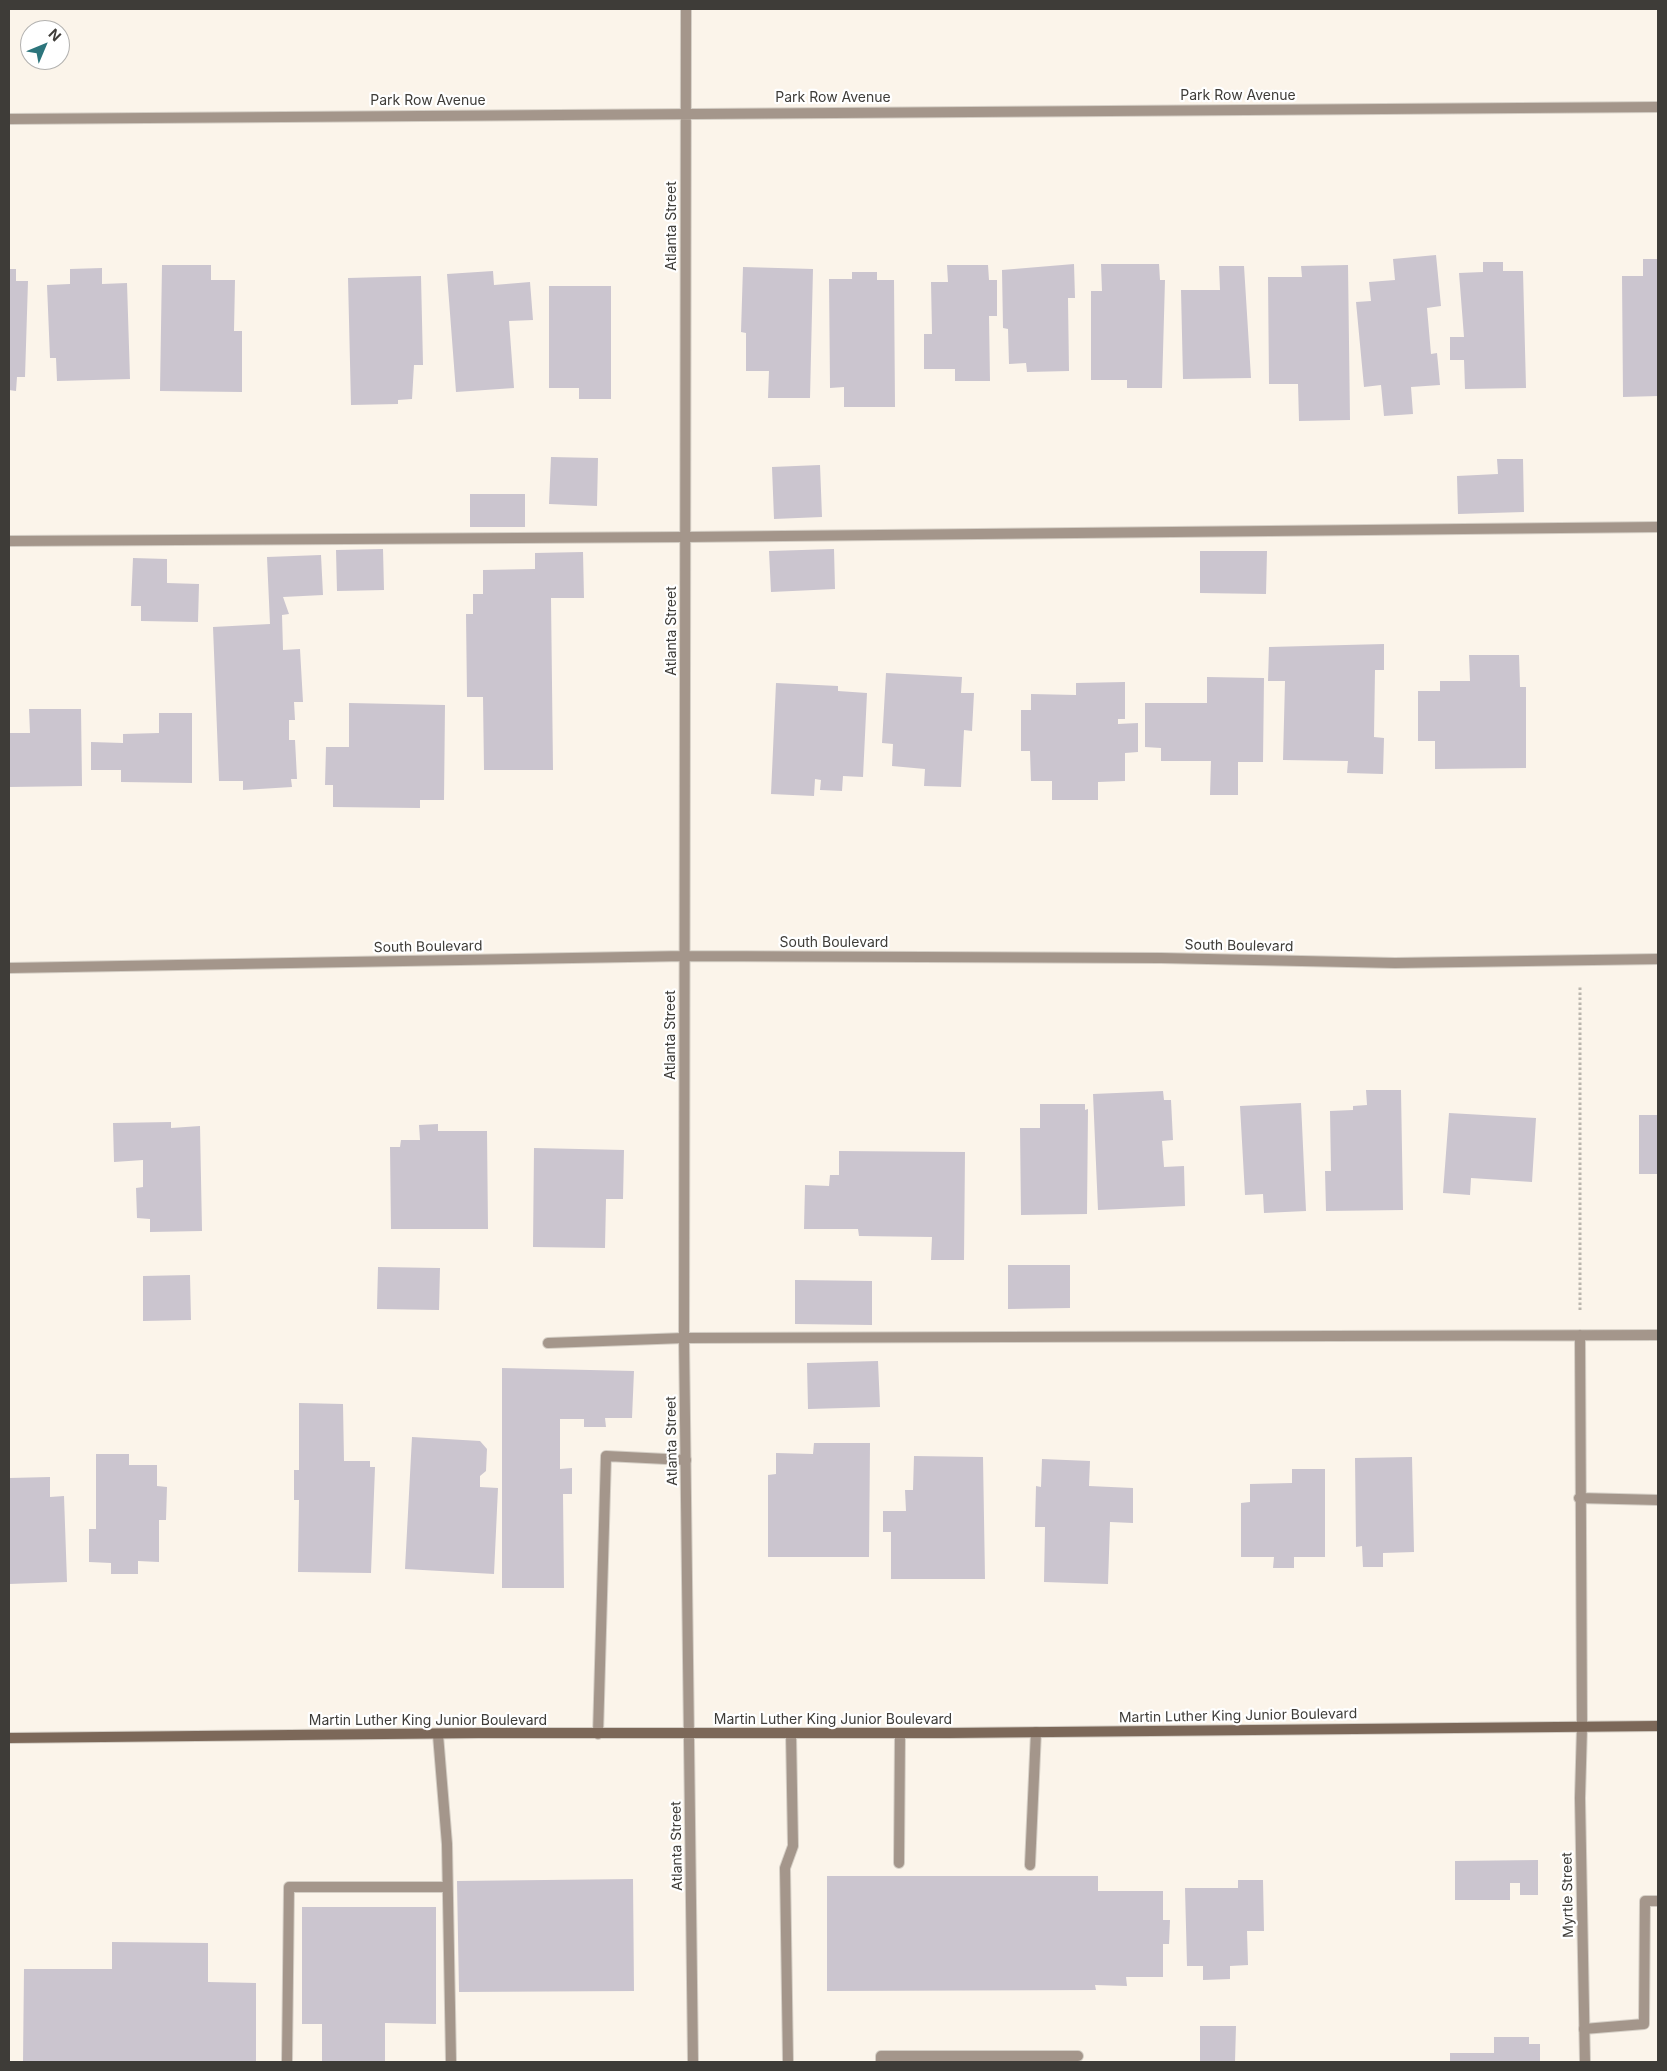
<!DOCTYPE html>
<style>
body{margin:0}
#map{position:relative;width:1667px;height:2071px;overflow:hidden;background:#fbf4ea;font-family:Inter,sans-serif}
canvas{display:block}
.frame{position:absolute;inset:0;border:10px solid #3e3c38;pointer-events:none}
.north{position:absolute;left:20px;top:20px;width:50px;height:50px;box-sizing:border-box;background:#fff;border:1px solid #b2b1af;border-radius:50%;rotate:45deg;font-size:14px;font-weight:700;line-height:20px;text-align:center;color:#3e3c38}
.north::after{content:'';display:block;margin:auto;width:18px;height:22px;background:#2c757c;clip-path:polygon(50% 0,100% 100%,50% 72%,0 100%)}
</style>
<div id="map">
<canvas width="1667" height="2071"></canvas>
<div class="frame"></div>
<div class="north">N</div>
</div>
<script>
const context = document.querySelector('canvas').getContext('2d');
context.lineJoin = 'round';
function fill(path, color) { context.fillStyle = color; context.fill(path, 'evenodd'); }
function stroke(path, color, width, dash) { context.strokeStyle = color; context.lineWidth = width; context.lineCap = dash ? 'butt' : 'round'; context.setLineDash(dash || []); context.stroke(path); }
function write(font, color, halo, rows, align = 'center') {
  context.font = font + ' Inter,sans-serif'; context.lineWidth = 4.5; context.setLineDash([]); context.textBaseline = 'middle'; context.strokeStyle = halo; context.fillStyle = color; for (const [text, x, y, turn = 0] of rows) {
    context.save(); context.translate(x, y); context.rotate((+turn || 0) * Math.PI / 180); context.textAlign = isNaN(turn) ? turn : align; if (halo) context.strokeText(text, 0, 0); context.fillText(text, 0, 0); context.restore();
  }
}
const building = new Path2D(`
 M1436,255L1441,306L1427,308L1431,354L1437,353L1440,385L1411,387L1413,414L1384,416L1381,385L1364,387L1356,302L1371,301L1369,282L1395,280L1393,259Z
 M1643,259H1658V396L1623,397L1622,276H1643Z
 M1483,262H1503V271H1523L1526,388L1465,389L1464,360H1450V337H1464L1459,273L1483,272Z
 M1074,264L1075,298H1068L1069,371L1027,372L1026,363L1009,364L1008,329L1003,328L1002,270Z
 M1101,264H1159L1160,280H1165L1162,388H1127V380H1091V291H1102Z
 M162,265H211V280H235L234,331H242V392L160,391Z
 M947,265H988L989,280H997V316H989L990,381H955V369H924V334H932L931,282H948Z
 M1348,265L1350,420L1299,421L1298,384H1269L1268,277H1302L1301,266Z
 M1219,266H1244L1251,378L1183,379L1181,290H1220Z
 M743,267L813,269L810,398H768L769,371H746V333L741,332Z
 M102,268V284L127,283L130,379L57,381L56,358H50L47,285L70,284V269Z
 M9,269H16V281H28L25,377H17L16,391L9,390Z
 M493,271L494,285L530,282L533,320L509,321L514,388L456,392L447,274Z
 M852,272H877V280H894L895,407H844V387L830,388L829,279H852Z
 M421,276L423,365H414L412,399L398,400V404L351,405L348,278Z
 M549,286H611V399H579V388H549Z
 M551,457L598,458L597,506L549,504Z
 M1497,459H1523L1524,512L1458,514L1457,476L1498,474Z
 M820,465L822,517L774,519L772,467Z
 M470,494H525V527H470Z
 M383,549L384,590L337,591L336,550Z
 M834,549L835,589L771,592L769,551Z
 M1200,551H1267L1266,594L1200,593Z
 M583,552L584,598H551L553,770H484L483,697H467L466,614H473V594H483V570L535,569V553Z
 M321,555L323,595L283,597L289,614L282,615L283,650L300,649L303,702H294L295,720H289V740H295L297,779H291L292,787L243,790V781H219L213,627L270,624L267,557Z
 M133,558L167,559V583L199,584L198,622L141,621V606H131Z
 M1384,644V670H1375L1374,737L1384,738L1383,774L1347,773L1348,761L1283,760L1285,681H1268L1269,647Z
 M1469,655H1519L1520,687H1526V768L1435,769V741H1418V691H1440V681H1470Z
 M886,673L962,677L961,693H974L972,731L964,730L961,787L924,786L925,769L892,766L893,744L882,743Z
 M1207,677L1264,678L1263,762H1238V795H1210L1211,761H1161V748L1145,747V703H1207Z
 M1125,682V719H1118V724L1138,723V752L1125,753V781L1098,782V800H1052V781H1031L1030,751H1021V710H1031V694L1076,695V683Z
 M776,683L838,686V691L867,693L863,777L843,776L842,791L820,790L821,780L815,779L814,796L771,794Z
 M349,703L445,705L444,800H420V808L333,807V785H325L326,747H349Z
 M29,709H81L82,786L9,787V733H30Z
 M159,713H192V783L121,782V770H91V742L123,743V734L159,733Z
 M1366,1090H1401L1403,1210L1326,1211L1325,1171H1331L1330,1111L1353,1110V1106L1367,1105Z
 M1163,1091L1164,1100H1171L1173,1140L1162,1141L1164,1167L1184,1166L1185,1206L1098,1210L1093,1094Z
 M1301,1103L1306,1211L1264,1213L1263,1194L1245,1195L1240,1106Z
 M1040,1104H1085V1110L1088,1109L1087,1214L1021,1215L1020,1128H1040Z
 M1449,1113L1536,1118L1532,1182L1471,1178L1470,1195L1443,1193Z
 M1639,1115H1658V1174H1639Z
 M171,1122V1128L200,1126L202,1231L150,1232V1219L137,1218L136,1188L143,1187V1160L114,1162L113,1123Z
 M438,1124V1131H487L488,1229H391L390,1147H400L401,1140H420L419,1125Z
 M534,1148L624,1150L623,1199H606L605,1248L533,1247Z
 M839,1151L965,1152L964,1260H931L932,1237L859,1236L858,1229H804L805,1185L829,1186L830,1175H839Z
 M1008,1265H1070V1308L1008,1309Z
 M378,1267L440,1268L439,1310L377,1309Z
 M190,1275L191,1320L143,1321V1276Z
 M795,1280L872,1281V1325L795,1324Z
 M878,1361L880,1407L808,1409L807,1363Z
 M502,1368L634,1371L632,1418H605L606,1427H584V1419H560V1469L572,1468V1494H563L564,1588H502Z
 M299,1403L343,1404L344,1461H370V1467H375L371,1573L298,1572L299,1500H294V1470H299Z
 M412,1437L480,1441L487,1449L486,1471L480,1476V1487L498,1488L494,1574L405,1569Z
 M814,1443H870L869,1557H768V1475L776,1474V1453L813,1454Z
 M96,1454H129V1465H157V1486L167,1487L166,1520H159V1562L138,1561V1574H111V1563L89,1562V1529H96Z
 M914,1456L983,1457L985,1579H891V1532H883V1511H906L905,1490H913Z
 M1412,1457L1414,1552L1383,1553V1567H1363L1362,1546L1356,1547L1355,1458Z
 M1042,1459L1090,1461L1089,1486L1133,1488V1523L1110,1522L1108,1584L1044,1582L1045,1527H1035L1036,1486L1041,1487Z
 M1292,1469H1325V1557H1294V1568H1273L1274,1557H1241V1503L1250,1502V1484L1292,1483Z
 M50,1477V1497L64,1496L67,1582L9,1584V1478Z
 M1538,1860V1895H1520V1883H1510V1900H1455V1861Z
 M827,1876H1098V1891H1163V1920H1170L1169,1944H1163V1977H1126L1127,1986L1095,1985L1096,1990L827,1991Z
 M633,1879L634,1991L459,1992L457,1881Z
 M1238,1880H1263L1264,1931H1247L1248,1965L1230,1966V1979L1203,1980V1966H1187L1185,1888H1238Z
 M302,1907H436V2024L385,2023V2062H322V2024H302Z
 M112,1942L208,1943V1982L256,1983V2062H23L24,1969H112Z
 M1200,2026H1236L1235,2062H1200Z
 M1494,2037H1529V2044H1540V2062H1450V2053H1494Z`);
const path = new Path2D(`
 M1580,1310V986`);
const lane = new Path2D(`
 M9,541L686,537L1658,527
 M1580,1335L1582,1727
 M548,1343L684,1338L1658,1335
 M1579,1498L1658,1500
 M598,1734L606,1456L686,1460
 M438,1735L447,1844L451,2062
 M899,1863L900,1733
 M1030,1865L1036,1732
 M1584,2029L1644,2024L1645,1901H1658
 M287,2062L289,1887H447
 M788,2062L785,1868L793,1846L791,1733
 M881,2062V2056H1078`);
const street = new Path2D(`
 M686,9L684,1338L693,2062
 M9,119L1658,107
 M9,968L685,956L1161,958L1395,963L1658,959
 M1582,1727L1580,1798L1585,2062`);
const secondary = new Path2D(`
 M9,1738L478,1733H949L1658,1726`);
const streetNames = [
 ["Park Row Avenue",1238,96],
 ["Park Row Avenue",833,98],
 ["Park Row Avenue",428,101],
 ["Atlanta Street",672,226,-90],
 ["Atlanta Street",672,631,-90],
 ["South Boulevard",834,943],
 ["South Boulevard",1239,946,1],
 ["South Boulevard",428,947,-1],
 ["Atlanta Street",671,1035,-90],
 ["Atlanta Street",672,1441,-91],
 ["Martin Luther King Junior Boulevard",1238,1716,-1],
 ["Martin Luther King Junior Boulevard",833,1720],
 ["Martin Luther King Junior Boulevard",428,1721],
 ["Atlanta Street",677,1846,-91],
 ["Myrtle Street",1568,1895,-91]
];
fill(building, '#cbc5cf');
stroke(lane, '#d5cfc6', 12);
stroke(street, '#d5cfc6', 12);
stroke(secondary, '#d5cfc6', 12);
stroke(path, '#bab5ad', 3, [2.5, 2.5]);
stroke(lane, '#a4968b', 10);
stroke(street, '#a4968b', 10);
stroke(secondary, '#7c6859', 10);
write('14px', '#3e3c38', '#fff', streetNames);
</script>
